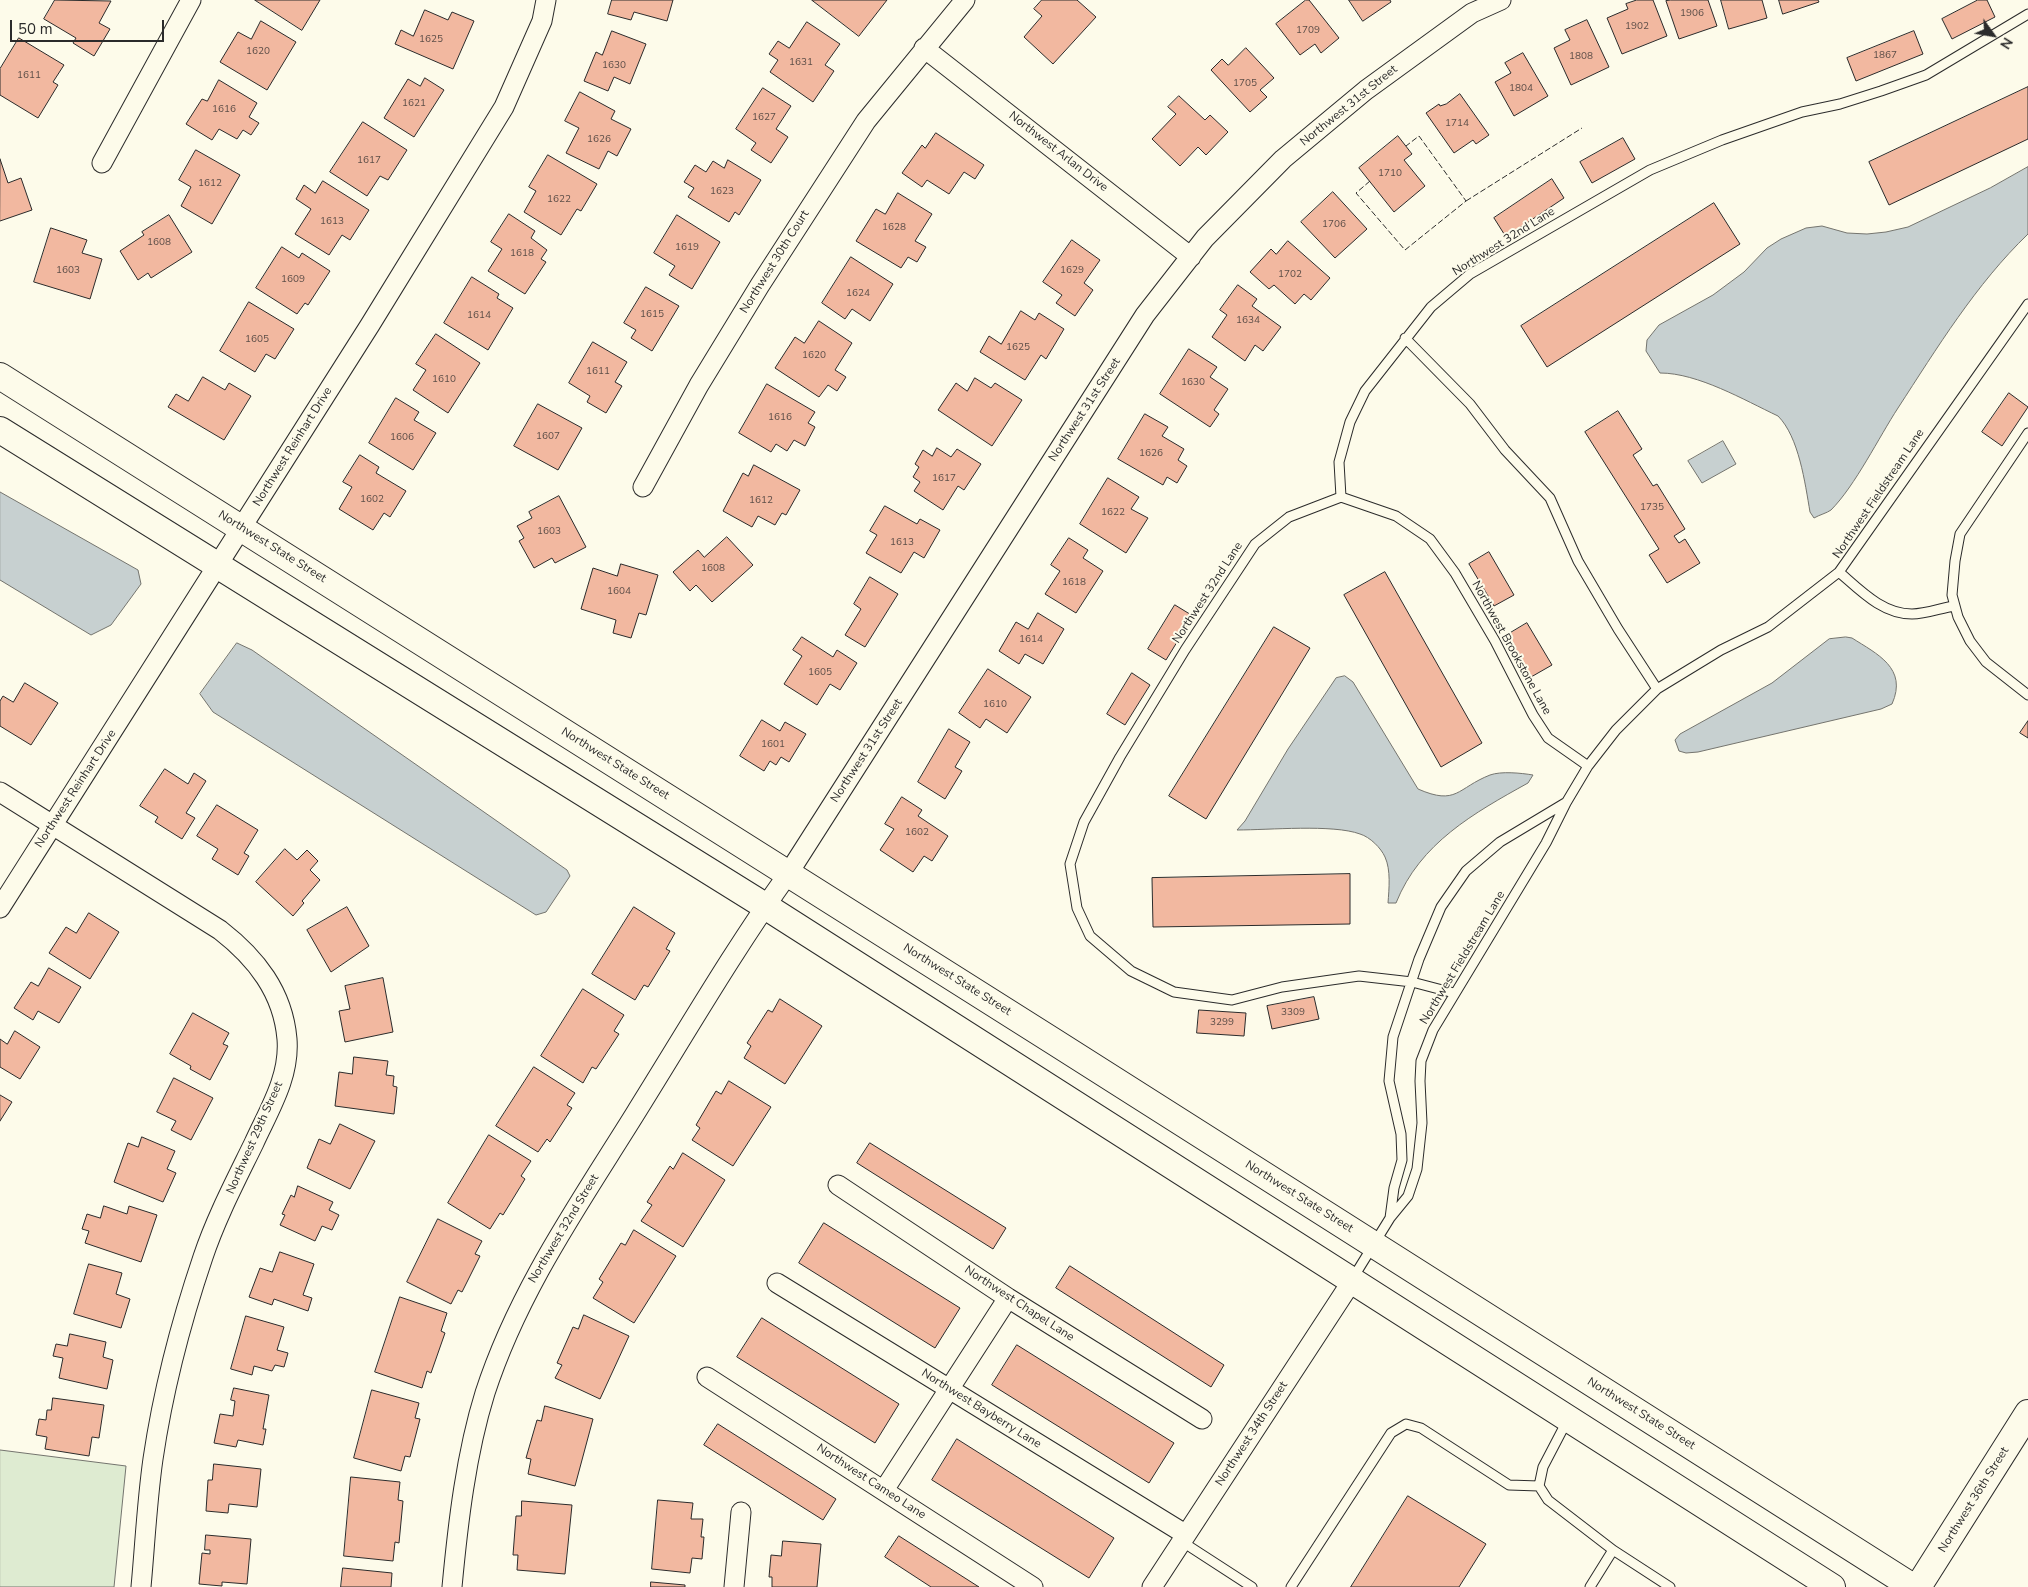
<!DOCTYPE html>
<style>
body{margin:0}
#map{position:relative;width:2028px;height:1587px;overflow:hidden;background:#fdfbea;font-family:"Nunito Sans",sans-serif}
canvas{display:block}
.north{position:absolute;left:1968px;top:10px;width:50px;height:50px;-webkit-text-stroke:4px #fdfbea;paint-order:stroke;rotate:122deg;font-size:14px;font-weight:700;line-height:20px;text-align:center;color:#2b2b2b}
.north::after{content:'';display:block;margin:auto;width:18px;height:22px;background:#2b2b2b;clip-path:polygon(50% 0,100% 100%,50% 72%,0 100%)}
.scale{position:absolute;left:10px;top:20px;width:154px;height:22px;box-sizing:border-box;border:2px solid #2b2b2b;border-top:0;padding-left:6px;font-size:15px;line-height:18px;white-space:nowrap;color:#2b2b2b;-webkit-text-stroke:4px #fdfbea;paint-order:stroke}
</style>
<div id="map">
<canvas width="2028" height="1587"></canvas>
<div class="north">N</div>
<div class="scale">50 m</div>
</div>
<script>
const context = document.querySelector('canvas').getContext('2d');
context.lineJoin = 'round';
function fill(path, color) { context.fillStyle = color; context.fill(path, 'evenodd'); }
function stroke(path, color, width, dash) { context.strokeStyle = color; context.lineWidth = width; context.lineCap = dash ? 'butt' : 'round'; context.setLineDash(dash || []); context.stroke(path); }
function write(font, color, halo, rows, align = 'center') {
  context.font = font + ' "Nunito Sans",sans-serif'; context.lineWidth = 4; context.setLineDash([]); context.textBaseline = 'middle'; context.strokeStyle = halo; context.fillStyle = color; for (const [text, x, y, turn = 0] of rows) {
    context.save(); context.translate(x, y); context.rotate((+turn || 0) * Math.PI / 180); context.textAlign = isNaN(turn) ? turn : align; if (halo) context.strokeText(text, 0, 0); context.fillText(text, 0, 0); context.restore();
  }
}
const green = new Path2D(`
 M0,1450L126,1466L114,1587H0Z`);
const water = new Path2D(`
 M2028,167V234C1976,284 1937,348 1898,408C1879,437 1855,486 1831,510C1827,513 1819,515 1814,518L1810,512C1805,483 1799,437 1778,416C1744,400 1698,373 1660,373L1646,351L1647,340L1659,325L1713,295L1744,272L1767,248L1781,239L1806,228L1822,226L1847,233L1867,234L1886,232L1908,227L1990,188Z
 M1723,441L1736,464L1702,483L1688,461Z
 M0,492L138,570L141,584L111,625L91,635L0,580Z
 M1846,637L1852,638C1877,654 1908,668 1892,704L1881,709L1698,752L1686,753L1679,751L1675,740L1680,734L1772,683L1829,639Z
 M237,643L252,650L567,870L570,876L546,912L536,915L213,712L200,694Z
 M1345,676L1353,682L1418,789C1457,806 1457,788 1490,775C1501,771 1521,773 1533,775L1528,783C1474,813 1420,843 1396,903H1388C1389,889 1391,870 1385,857C1381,848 1370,837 1360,834C1333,824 1269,830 1237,830L1245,821L1288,749L1336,678Z`);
const building = new Path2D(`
 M55,0L111,1L99,23L110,29L94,56L73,43L76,38L44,19Z
 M255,0H320L302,30Z
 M612,0H673L667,21L634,12L631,20L608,14Z
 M812,0H887L859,36Z
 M1042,0H1077L1096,17L1053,64L1024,37L1042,16L1034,9Z
 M1306,0H1309L1339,38L1321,53L1315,44L1300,55L1276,24Z
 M1349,0H1390L1391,2L1363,21Z
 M1637,0H1653L1667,36L1622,54L1607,18L1628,9L1626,4Z
 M1671,0H1708L1717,26L1679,39L1666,1Z
 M1721,0H1762L1767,18L1729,29Z
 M1779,0H1818L1819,2L1783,14Z
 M1978,0H1987L1995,17L1952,39L1942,19Z
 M425,10L448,20L452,12L474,21L453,69L395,44L401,30L413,36Z
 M1587,20L1609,67L1571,85L1554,48L1570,40L1565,30Z
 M261,21L296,42L267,90L220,62L238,32L251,39Z
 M807,22L840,44L825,65L834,71L813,102L770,72L778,60L769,54L778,41L789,48Z
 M612,31L646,44L630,84L614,77L608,91L584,81L596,52L602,55Z
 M1914,31L1923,54L1856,81L1847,58Z
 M19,38L64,65L53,82L58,85L38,118L0,95V69Z
 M1246,48L1274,78L1260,90L1267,97L1250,112L1211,70L1222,59L1228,65Z
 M1523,53L1548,96L1514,116L1495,82L1511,73L1505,63Z
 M425,78L444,90L414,137L384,118L408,79L420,86Z
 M219,80L257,103L249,117L259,123L251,135L243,130L237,139L219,129L212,140L186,124L202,99L207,101Z
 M2028,87V139L1889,205L1869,162Z
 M763,88L791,106L776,129L788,137L771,163L751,150L756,143L736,129Z
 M580,92L615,111L611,119L631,129L617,156L608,151L599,169L566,153L579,128L565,121Z
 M1460,94L1489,135L1476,144L1473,140L1454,153L1426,113L1439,104L1440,106L1446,104Z
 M1179,96L1205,120L1210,115L1228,132L1206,155L1198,147L1180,166L1152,139L1176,114L1168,107Z
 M363,122L407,150L388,180L380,176L367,196L330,172Z
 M936,133L984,165L975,179L964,172L949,194L927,180L922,187L902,173L922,145L925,148Z
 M1398,136L1412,154L1404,160L1425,186L1394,212L1359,168Z
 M1623,138L1635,159L1592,183L1580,162Z
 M196,150L240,175L212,224L181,206L191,187L179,180Z
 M548,155L597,184L581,211L577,209L561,235L524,212L536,191L529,187Z
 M0,159L8,183L21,178L32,210L0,221Z
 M728,160L761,180L739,215L735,212L729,222L688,197L694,188L684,182L695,165L706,172L713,161L724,168Z
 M1552,179L1564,198L1506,237L1494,218Z
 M323,181L369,210L350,240L342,235L329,255L295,234L311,209L296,199L304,185L315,193Z
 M1333,192L1367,229L1335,258L1301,222Z
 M898,193L932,214L915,241L926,247L917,262L908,257L901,268L856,241L876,209L885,214Z
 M1714,203L1740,244L1547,367L1521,326Z
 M509,214L535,231L531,238L547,250L541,259L546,262L525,294L488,271L502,249L491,242Z
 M169,215L192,252L151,278L148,273L138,280L120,251L144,235L142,232Z
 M677,215L720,242L692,289L669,275L675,266L654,253Z
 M51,228L87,240L82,253L102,259L90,299L34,282Z
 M1072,240L1100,260L1084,283L1093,290L1075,316L1056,303L1062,295L1043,282Z
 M1288,241L1330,278L1311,300L1304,294L1295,304L1274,285L1269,289L1250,272L1271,249L1276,254Z
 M282,247L299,258L302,253L330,271L308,305L305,303L297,314L256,288Z
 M851,257L893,284L870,321L852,309L845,319L822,303Z
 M472,277L499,294L497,298L513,308L488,350L444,323Z
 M1238,285L1257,299L1252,306L1281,327L1263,351L1255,345L1245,361L1212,337L1227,315L1220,310Z
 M646,287L679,306L652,351L631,338L636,330L624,323Z
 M249,302L294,329L275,359L266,354L255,372L220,351Z
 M1021,311L1035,320L1039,313L1064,329L1046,359L1041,355L1025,380L980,352L989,336L1001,344Z
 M819,321L852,343L835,370L846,377L837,391L828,385L819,397L775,368L795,337L804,343Z
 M436,334L480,363L448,413L413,390L426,370L416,364Z
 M593,342L627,362L615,382L622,386L606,413L587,402L590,396L569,383Z
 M1189,349L1217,367L1210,377L1228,389L1214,410L1219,414L1210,427L1160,394Z
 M203,377L225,390L229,383L251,396L224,440L168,407L176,394L188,401Z
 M975,378L991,388L995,383L1022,400L992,446L938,410L956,383L967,391Z
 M767,384L815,412L808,423L815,427L805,446L794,440L787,451L776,444L771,452L739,433Z
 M2009,393L2028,407L2002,446L1982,432Z
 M396,398L419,412L414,420L436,433L413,470L369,443Z
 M538,404L582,428L558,470L514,446Z
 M1618,411L1642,449L1633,455L1653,486L1657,484L1685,529L1674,536L1679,543L1685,539L1700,563L1667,583L1649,555L1659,549L1585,432Z
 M1145,414L1168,427L1162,436L1184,449L1178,460L1187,466L1177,483L1167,477L1163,485L1118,459Z
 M937,448L951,457L957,449L981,464L964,490L958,486L943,510L914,491L920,482L913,477L919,467L915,464L923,450L932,456Z
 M360,455L379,467L376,473L406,491L390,517L384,513L373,530L339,509L352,487L343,482Z
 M754,465L800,490L786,515L782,513L775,525L758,516L752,527L723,511L743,473L748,476Z
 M1108,478L1139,497L1131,509L1148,518L1126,553L1080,524Z
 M559,496L586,547L555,563L552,558L534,568L519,541L524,538L517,526L532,518L529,512Z
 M885,506L917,524L920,519L940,530L924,558L914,552L901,573L866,553L877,535L870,531Z
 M727,537L753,565L712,602L696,585L690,591L673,572L698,550L704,557Z
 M1069,538L1088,550L1083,558L1103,571L1076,613L1045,594L1060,571L1051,565Z
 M1489,552L1514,595L1494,606L1469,564Z
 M621,564L658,575L646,615L639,613L631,638L613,633L616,620L581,609L593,568L617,576Z
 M1385,572L1482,743L1441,767L1344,595Z
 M870,577L898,594L865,647L845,635L861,609L854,604Z
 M1175,605L1193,616L1166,660L1148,649Z
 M1038,613L1064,629L1043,664L1025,654L1019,664L999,651L1016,622L1028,629Z
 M1527,623L1552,665L1531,677L1507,635Z
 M1274,627L1310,648L1206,819L1169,796Z
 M802,637L833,657L837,650L857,663L840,690L830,684L817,705L784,684L802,656L793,650Z
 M988,669L1031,697L1007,733L986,719L980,728L959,713Z
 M1132,673L1150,685L1125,725L1107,714Z
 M25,683L58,703L31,745L0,726V701L3,696L13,702Z
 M762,720L780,731L785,722L806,734L789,762L781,757L776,765L770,761L764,771L740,756Z
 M2028,721V738L2020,733Z
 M949,729L970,742L955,767L962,771L945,799L918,782Z
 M165,769L188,784L194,773L206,781L186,813L195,818L182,839L155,822L158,817L140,806Z
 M902,797L922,810L918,816L948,836L932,861L924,856L913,872L880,850L894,829L885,824Z
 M217,805L258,830L244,853L249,856L238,875L212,859L218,849L197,836Z
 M285,849L297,860L307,850L318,861L310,870L320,880L302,901L304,903L293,916L256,882Z
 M1350,874V924L1153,927L1152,878Z
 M347,907L369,946L331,972L307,930Z
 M634,907L675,933L666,949L670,951L648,987L644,985L635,1000L592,974Z
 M89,913L119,932L90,979L49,953L66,927L76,933Z
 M49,968L81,987L59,1023L38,1011L33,1020L14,1008L31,982L38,986Z
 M383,978L393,1032L345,1042L339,1011L350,1009L345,986Z
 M583,989L624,1015L614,1031L619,1034L596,1069L592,1067L583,1083L541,1056Z
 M1314,997L1319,1019L1272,1029L1267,1006Z
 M780,999L822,1026L785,1084L744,1058L751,1046L747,1043L768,1010L772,1012Z
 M1199,1010L1246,1013L1244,1036L1197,1033Z
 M193,1013L229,1033L223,1044L228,1046L210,1080L190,1069L191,1066L170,1054Z
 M15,1031L40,1047L20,1079L0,1067V1039L7,1044Z
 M354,1057L388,1061L386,1075L394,1076L393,1086L397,1087L394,1114L335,1106L339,1072L352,1074Z
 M534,1067L575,1093L567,1105L572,1108L550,1142L547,1139L538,1152L496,1126Z
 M174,1078L213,1098L191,1140L171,1130L176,1121L157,1112Z
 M729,1081L771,1107L733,1166L692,1140L700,1128L696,1125L716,1091L721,1094Z
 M0,1095L12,1102L0,1121Z
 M340,1124L375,1141L350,1189L307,1168L319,1139L330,1144Z
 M489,1135L531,1161L521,1176L525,1179L503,1215L500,1213L490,1229L448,1203Z
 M142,1137L175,1151L167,1169L176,1173L163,1202L114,1182L128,1143L138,1147Z
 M870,1143L1006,1228L993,1249L857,1163Z
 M683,1153L725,1180L683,1247L641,1221L652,1205L647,1202L670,1166L673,1169Z
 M298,1186L333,1202L329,1210L339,1215L332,1230L322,1226L315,1241L280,1225L285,1215L282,1214L291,1195L294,1197Z
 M104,1206L127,1214L129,1206L157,1215L141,1262L85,1243L89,1231L82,1229L87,1214L100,1218Z
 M438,1219L482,1241L475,1254L480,1256L462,1292L458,1290L451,1304L407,1282Z
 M824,1223L960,1308L935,1348L799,1263Z
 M634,1230L676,1256L634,1323L593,1298L603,1282L599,1279L621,1243L625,1245Z
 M280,1252L314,1264L303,1295L312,1298L308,1311L274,1299L272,1305L249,1297L260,1268L272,1272Z
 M89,1264L122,1273L116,1294L130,1299L121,1328L74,1314Z
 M1070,1266L1224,1365L1211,1387L1056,1288Z
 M400,1297L447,1313L441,1331L445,1333L431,1373L427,1371L422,1388L375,1372Z
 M584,1315L629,1336L600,1399L555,1378L562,1365L557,1363L573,1327L578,1329Z
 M246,1316L284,1327L277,1350L288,1353L284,1367L275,1365L272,1371L254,1366L252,1375L231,1369Z
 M762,1318L899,1404L875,1443L737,1357Z
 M70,1334L106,1342L103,1357L113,1360L107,1389L59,1378L63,1358L53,1356L56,1344L67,1346Z
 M1017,1345L1174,1443L1149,1483L992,1385Z
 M234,1388L269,1395L263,1429H266L263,1445L238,1440L236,1447L214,1443L220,1414L233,1416L235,1401L231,1400Z
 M372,1390L419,1403L415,1418L420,1419L410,1457L405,1456L401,1471L354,1458Z
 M53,1398L104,1405L99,1438L92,1437L89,1456L45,1449L47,1437L36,1435L39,1419L46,1420L47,1410H51Z
 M545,1406L593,1419L575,1486L528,1474L531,1459L526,1458L537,1420L541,1421Z
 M718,1424L836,1499L823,1520L704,1445Z
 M957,1439L1114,1538L1089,1578L932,1480Z
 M214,1464L261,1469L257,1507L229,1504L228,1513L206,1511L208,1480H212Z
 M351,1477L400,1482L398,1500L403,1501L399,1543L395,1542L393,1561L344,1556Z
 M1408,1496L1486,1544L1459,1587H1351Z
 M658,1500L693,1503L691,1519H703L701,1537H704L702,1559L692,1558L690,1573L652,1569Z
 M522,1501L572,1505L565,1574L517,1570L518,1555H513L516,1516H521Z
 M206,1535L251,1539L247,1584L222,1582V1586L199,1584L202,1553L210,1554V1550H205Z
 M899,1536L979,1587H931L885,1557Z
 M783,1541L821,1544L817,1587H772V1577H769L771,1555L781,1556Z
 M343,1568L392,1573L391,1587H341Z
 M651,1582L685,1585V1587H651Z`);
const lane = new Path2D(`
 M1405,338L1470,404L1505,450L1550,498L1578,561L1618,629L1657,689
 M2028,433L1960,534L1955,561L1952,595L1958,617L1970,641L1986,662L2028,695
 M1341,497L1396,516L1430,539L1455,573L1495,641L1533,715L1548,738L1588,766
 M1839,572C1860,590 1882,614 1912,614C1926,614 1941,608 1954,606
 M1454,993L1412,982L1359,976L1282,987L1232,1000L1174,992L1131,971L1090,936L1077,908L1070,864L1084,822L1120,757L1185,650L1255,544L1289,517L1341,497L1339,462L1350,422L1365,391L1431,307L1470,274L1650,170L1722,140L1802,112L1840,104L1881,91L1926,75L2028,14
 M1390,1218L1394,1188L1402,1160L1401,1134L1389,1081L1393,1037L1419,959L1441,907L1466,871L1500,842L1565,803
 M1353,1278L1390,1218L1408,1196L1417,1169L1422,1123L1420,1081L1421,1061L1433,1030L1546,843L1566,803L1588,766L1616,730L1657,689L1721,650L1768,627L1839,572L2028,304
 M1567,1421L1543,1467L1539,1486L1548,1500L1613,1550L1590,1587
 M1181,1541L1252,1587
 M1613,1550L1670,1587
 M1291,1587L1391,1433L1406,1424L1421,1428L1509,1485L1539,1486`);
const street = new Path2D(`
 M924,48L1191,257
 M102,163L191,0
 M643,487L699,385L760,285L866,121L965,0
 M0,792L220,930C256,958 283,992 287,1039C290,1077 269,1110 254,1143C236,1180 216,1218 203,1257C181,1322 163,1391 153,1459C147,1501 145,1544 141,1587
 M0,908L370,325L504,107L542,21L546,0
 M838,1185L1008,1298L1202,1419
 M777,1283L1185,1534
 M707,1377L1033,1587
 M884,1490L1008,1298
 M452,1587C458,1523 466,1454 485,1393C518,1291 579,1204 635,1114C685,1034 733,951 788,874L1145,315L1205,238L1283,159L1366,90L1472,13L1501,0
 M734,1587L741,1512
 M1152,1587L1352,1281`);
const secondary = new Path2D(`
 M0,376L1053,1041L1913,1587
 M0,430L765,906L1832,1587
 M1918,1587L2028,1413`);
const fence = new Path2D(`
 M1370,181L1356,193L1405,250L1466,201L1419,136L1406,146
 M1466,201L1582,128`);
const numberNames = [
 ["1906",1692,14],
 ["1902",1637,27],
 ["1709",1308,31],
 ["1625",431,40],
 ["1620",258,52],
 ["1867",1885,56],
 ["1808",1581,57],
 ["1631",801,63],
 ["1630",614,66],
 ["1611",29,76],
 ["1705",1245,84],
 ["1804",1521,89],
 ["1621",414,104],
 ["1616",224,110],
 ["1627",764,118],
 ["1714",1457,124],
 ["1626",599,140],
 ["1617",369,161],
 ["1710",1390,174],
 ["1612",210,184],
 ["1623",722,192],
 ["1622",559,200],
 ["1613",332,222],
 ["1706",1334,225],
 ["1628",894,228],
 ["1608",159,243],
 ["1619",687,248],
 ["1618",522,254],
 ["1603",68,271],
 ["1629",1072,271],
 ["1702",1290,275],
 ["1609",293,280],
 ["1624",858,294],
 ["1615",652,315],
 ["1614",479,316],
 ["1634",1248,321],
 ["1605",257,340],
 ["1625",1018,348],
 ["1620",814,356],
 ["1611",598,372],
 ["1610",444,380],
 ["1630",1193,383],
 ["1616",780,418],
 ["1607",548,437],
 ["1606",402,438],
 ["1626",1151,454],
 ["1617",944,479],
 ["1602",372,500],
 ["1612",761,501],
 ["1735",1652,508],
 ["1622",1113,513],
 ["1603",549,532],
 ["1613",902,543],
 ["1608",713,569],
 ["1618",1074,583],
 ["1604",619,592],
 ["1614",1031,640],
 ["1605",820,673],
 ["1610",995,705],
 ["1601",773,745],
 ["1602",917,833],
 ["3309",1293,1013],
 ["3299",1222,1023]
];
const streetNames = [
 ["Northwest 31st Street",1349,106,-39],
 ["Northwest Arlan Drive",1058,152,38],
 ["Northwest 32nd Lane",1504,242,-32],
 ["Northwest 30th Court",775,262,-58],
 ["Northwest 31st Street",1085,410,-57],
 ["Northwest Reinhart Drive",293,447,-58],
 ["Northwest Fieldstream Lane",1879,494,-56],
 ["Northwest State Street",272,547,32],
 ["Northwest 32nd Lane",1208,593,-57],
 ["Northwest Brookstone Lane",1511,648,61],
 ["Northwest 31st Street",867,751,-57],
 ["Northwest State Street",615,764,32],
 ["Northwest Reinhart Drive",76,789,-57],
 ["Northwest Fieldstream Lane",1463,958,-59],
 ["Northwest State Street",957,980,32],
 ["Northwest 29th Street",255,1138,-66],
 ["Northwest State Street",1299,1197,32],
 ["Northwest 32nd Street",564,1229,-59],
 ["Northwest Chapel Lane",1019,1304,33],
 ["Northwest Bayberry Lane",981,1409,32],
 ["Northwest State Street",1641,1414,32],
 ["Northwest 34th Street",1252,1434,-57],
 ["Northwest Cameo Lane",871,1482,33],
 ["Northwest 36th Street",1974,1500,-58]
];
fill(green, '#deebd1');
stroke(green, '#74746e', 1);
fill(water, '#c7d0d0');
stroke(water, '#74746e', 1);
fill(building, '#f2b8a0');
stroke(building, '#2b2b2b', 1);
stroke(lane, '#2b2b2b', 11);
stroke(street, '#2b2b2b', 21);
stroke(secondary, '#2b2b2b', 28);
stroke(lane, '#fdfbea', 9);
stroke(street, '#fdfbea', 19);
stroke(secondary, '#fdfbea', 26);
stroke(fence, '#2b2b2b', 1, [6, 2.5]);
write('10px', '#5d4e48', null, numberNames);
write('12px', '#2b2b2b', '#fdfbea', streetNames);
</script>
